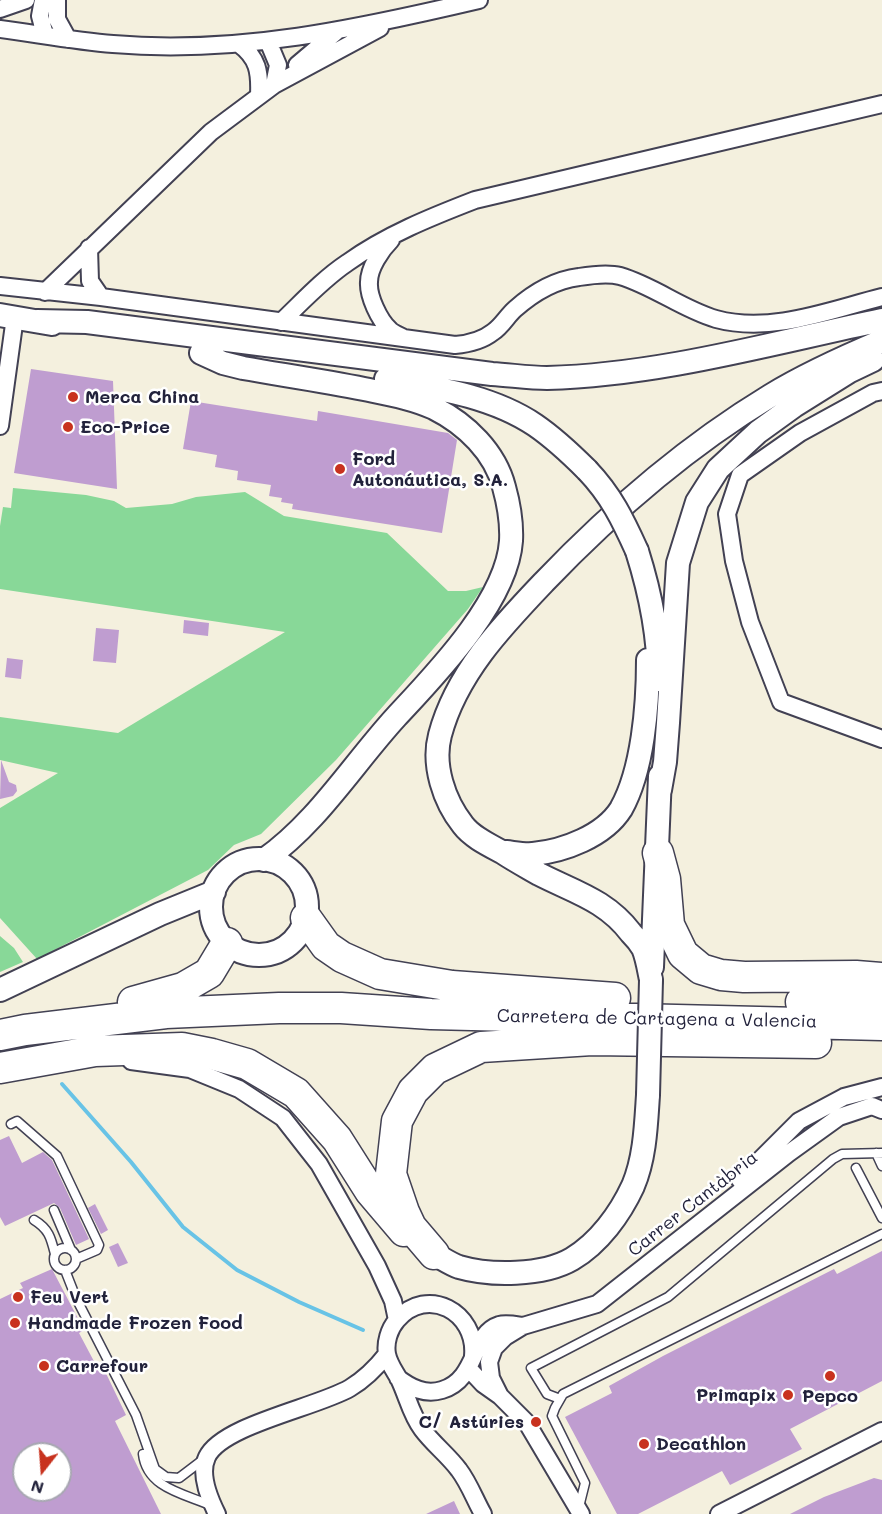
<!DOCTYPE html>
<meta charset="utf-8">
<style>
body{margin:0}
#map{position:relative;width:882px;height:1514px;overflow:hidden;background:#f4f0de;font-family:Mali,sans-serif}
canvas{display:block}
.north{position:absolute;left:12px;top:1442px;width:60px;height:60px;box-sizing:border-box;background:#fff;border:2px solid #a7a7b1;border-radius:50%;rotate:197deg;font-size:16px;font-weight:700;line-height:24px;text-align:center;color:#22223b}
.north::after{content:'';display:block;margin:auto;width:21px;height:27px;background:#c8321e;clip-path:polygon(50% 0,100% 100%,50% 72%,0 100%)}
</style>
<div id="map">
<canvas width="882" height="1514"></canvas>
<div class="north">N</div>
</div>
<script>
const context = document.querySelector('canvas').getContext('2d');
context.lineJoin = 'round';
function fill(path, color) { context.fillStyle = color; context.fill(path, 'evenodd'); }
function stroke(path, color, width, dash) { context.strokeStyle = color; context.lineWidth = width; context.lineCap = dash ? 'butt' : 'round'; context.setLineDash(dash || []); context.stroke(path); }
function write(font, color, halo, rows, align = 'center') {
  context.font = font + ' Mali,sans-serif'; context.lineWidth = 5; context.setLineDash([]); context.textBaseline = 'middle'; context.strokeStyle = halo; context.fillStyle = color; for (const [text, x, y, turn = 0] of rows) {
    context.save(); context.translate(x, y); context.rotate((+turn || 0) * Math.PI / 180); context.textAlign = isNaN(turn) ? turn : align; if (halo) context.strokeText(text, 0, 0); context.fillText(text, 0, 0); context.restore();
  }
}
const green = new Path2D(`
 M13,488L86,495L114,501L126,508L172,504L196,497L245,492L284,516L387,533L448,591H466L483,587L468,609L336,760L261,834L234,845L208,870L37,959L0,918V808L58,773L0,760V717L118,733L285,632L0,589V526L3,507L11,508Z
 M0,936L14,948L23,962L0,972Z`);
const stream = new Path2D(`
 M62,1084L131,1162L183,1227L237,1270L299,1302L363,1330`);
const building = new Path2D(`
 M31,369L113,381L117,489L14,473Z
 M191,401L317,421L318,411L448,433L457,440L442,533L292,509L293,504L281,502L282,498L269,496L271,485L237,480L238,471L215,467L217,455L183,449Z
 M184,620L209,623L208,636L183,633Z
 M96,628L119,630L116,663L93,661Z
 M7,658L23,660L21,679L5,677Z
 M1,760L9,782L16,785L17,791L13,796L0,799Z
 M9,1136L22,1163L43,1152L52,1160L89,1239L76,1245L60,1208L54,1203L5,1226L0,1217V1140Z
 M95,1204L108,1230L101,1234L88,1208Z
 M118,1243L128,1263L118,1267L109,1247Z
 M882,1251V1381L790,1429L802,1449L730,1485L722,1471L638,1514H617L565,1417L612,1393L609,1386L663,1356L834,1269L837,1274Z
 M52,1269L84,1330L79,1333L97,1367L102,1365L126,1415L115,1421L161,1514H0V1299L23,1288L20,1283ZM24,1454H60V1490H24Z
 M874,1478L882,1480V1514H790L824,1497Z
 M454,1501L460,1514H426Z`);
const lane = new Path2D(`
 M11,1124L17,1121L57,1156L99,1245L97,1250L76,1259
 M876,1153L882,1166
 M856,1168L882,1218
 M54,1210L71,1250
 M34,1220C49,1229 51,1238 55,1254
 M54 1259a11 11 0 1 1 22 0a11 11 0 1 1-22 0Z
 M65,1270L76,1298L136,1415L155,1469L166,1477L179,1478L204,1459
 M560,1399L547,1394L531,1368L668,1297L833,1159L842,1154L882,1153
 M143,1454C147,1489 186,1494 212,1506
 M579,1507L585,1483L552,1416L555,1408L563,1394L882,1234`);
const street = new Path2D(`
 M43,0L40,16L45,35
 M57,0V19L68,39
 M0,9L26,0
 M0,29C38,34 75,41 113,44C237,55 360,28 479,0
 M268,41L278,65L274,85
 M239,44C258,58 260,72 259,95
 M297,65L336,32
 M391,240C381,250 369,268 369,282C368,296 379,320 390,330C393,333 398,335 402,337
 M89,248L90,281L101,297
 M0,286L101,297L455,345C467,344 483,340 493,332C502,326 507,316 515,309C533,293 555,280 579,277C591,275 609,273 620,276C654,286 682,309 716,319C771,334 830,310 882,297
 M45,292L211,132L274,85L380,28
 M281,322C302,302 323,279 347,263C386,235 431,217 475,200L882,104
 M882,391L873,393L800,433L740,475L727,514L734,561L750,622L781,702L882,739
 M0,426L15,317
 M131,1061L190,1069L239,1089L283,1118L319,1164L377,1266L393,1301L397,1320
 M740,1180L799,1121L844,1097L882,1087
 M473,1356C477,1312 427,1285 397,1320C389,1329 385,1343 387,1354C389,1364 394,1370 399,1379C407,1395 411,1415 422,1429C433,1444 448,1455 459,1470C469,1483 475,1500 483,1514
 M469,1369L483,1384L500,1396L527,1423L581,1514
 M398,1378C411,1388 425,1395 442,1390C478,1379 471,1334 499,1325C506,1323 516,1325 523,1326
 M500,1396L491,1378L489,1362L494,1348L505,1337L523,1326L597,1304L789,1153L839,1117L872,1106L882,1110
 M217,1514C209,1498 199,1474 207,1457C222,1425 318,1407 350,1388C365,1379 376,1368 387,1354
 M719,1514L882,1431`);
const secondary = new Path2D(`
 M0,315L52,324
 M37,321L87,322L492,374C510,375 529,378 547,378C660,375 772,343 882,320
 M201,353L223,363L243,368C283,375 324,381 364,389C388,394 412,398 434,408C466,424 495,452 504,487C509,505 512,522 511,541C507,601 436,674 396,717C353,764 317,823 264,860
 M386,379C436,388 492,396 535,425C554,438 571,454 587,470
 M637,551C650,592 659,636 659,680
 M660,790L665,762L668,723L678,563L697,502L718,469L758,432L794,406L850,371L873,360
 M506,852C515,853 525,855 533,854C564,851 604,836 621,809C643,770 648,705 648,660
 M211 907a48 48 0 1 1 96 0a48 48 0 1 1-96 0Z
 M652,967L660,776
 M651,980C649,970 647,957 643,948C640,943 635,937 631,933C606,900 574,892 539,874C527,867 514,860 502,852C489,845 472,837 463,825C444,801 432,765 440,735C456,674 502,626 544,582C612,511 686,447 770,396C806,374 844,357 882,341
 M0,990L160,914L214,892
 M434,1254C442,1258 450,1264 459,1267C490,1276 543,1276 572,1259C599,1243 620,1214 633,1186C645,1158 646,1125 648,1095`);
const highway = new Path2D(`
 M658,853L665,879L669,925L683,954L701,969L721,975L744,977L856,976L882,978
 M306,918L326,946L342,957L380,974L452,986L615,998
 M133,1002L183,988L209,973L227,943
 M801,1002L882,1003
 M0,1035L25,1030L166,1013L279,1008H341L431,1014L882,1025
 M0,1068L95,1051L182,1048L212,1054L247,1064L296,1093L337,1139L370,1191L404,1231
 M434,1254L411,1227L404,1212L391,1174L397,1121L413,1091L435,1069L481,1047L592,1040L816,1043`);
const secondaryBridge = new Path2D(`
 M587,470C611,495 623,520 637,551
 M648,1095L651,980`);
const markers = [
 [73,397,6,"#c8321e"],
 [68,427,6,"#c8321e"],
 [340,469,6,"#c8321e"],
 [18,1297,6,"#c8321e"],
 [15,1323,6,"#c8321e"],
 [44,1366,6,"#c8321e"],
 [830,1376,6,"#c8321e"],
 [788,1395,6,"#c8321e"],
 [536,1422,6,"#c8321e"],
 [644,1444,6,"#c8321e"]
];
const poiNames = [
 ["Merca China",85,397],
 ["Eco-Price",80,427],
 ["Ford",352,459],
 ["Autonáutica, S.A.",352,480],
 ["Feu Vert",30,1297],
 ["Handmade Frozen Food",27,1323],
 ["Carrefour",56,1366],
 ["Primapix",776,1395,"right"],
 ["Pepco",830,1396,"center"],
 ["C/ Astúries",524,1422,"right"],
 ["Decathlon",656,1444]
];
const streetNames = [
 ["Carretera de Cartagena a Valencia",657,1019,1],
 ["Carrer Cantàbria",693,1204,-38]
];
fill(green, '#88d898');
stroke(stream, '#68c3e6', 4);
fill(building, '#bf9dd0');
stroke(lane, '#424153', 11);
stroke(street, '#424153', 20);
stroke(secondary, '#424153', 26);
stroke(highway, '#424153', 33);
stroke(lane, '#fff', 8);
stroke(street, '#fff', 16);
stroke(secondary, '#fff', 22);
stroke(highway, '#fff', 30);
stroke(secondaryBridge, '#424153', 26, []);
stroke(secondaryBridge, '#fff', 22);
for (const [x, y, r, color] of markers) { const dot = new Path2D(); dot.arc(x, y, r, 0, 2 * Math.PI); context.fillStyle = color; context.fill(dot); stroke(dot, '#fff', 2); }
write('bold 18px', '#22223b', '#fff', poiNames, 'left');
write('18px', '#22223b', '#fff', streetNames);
</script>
